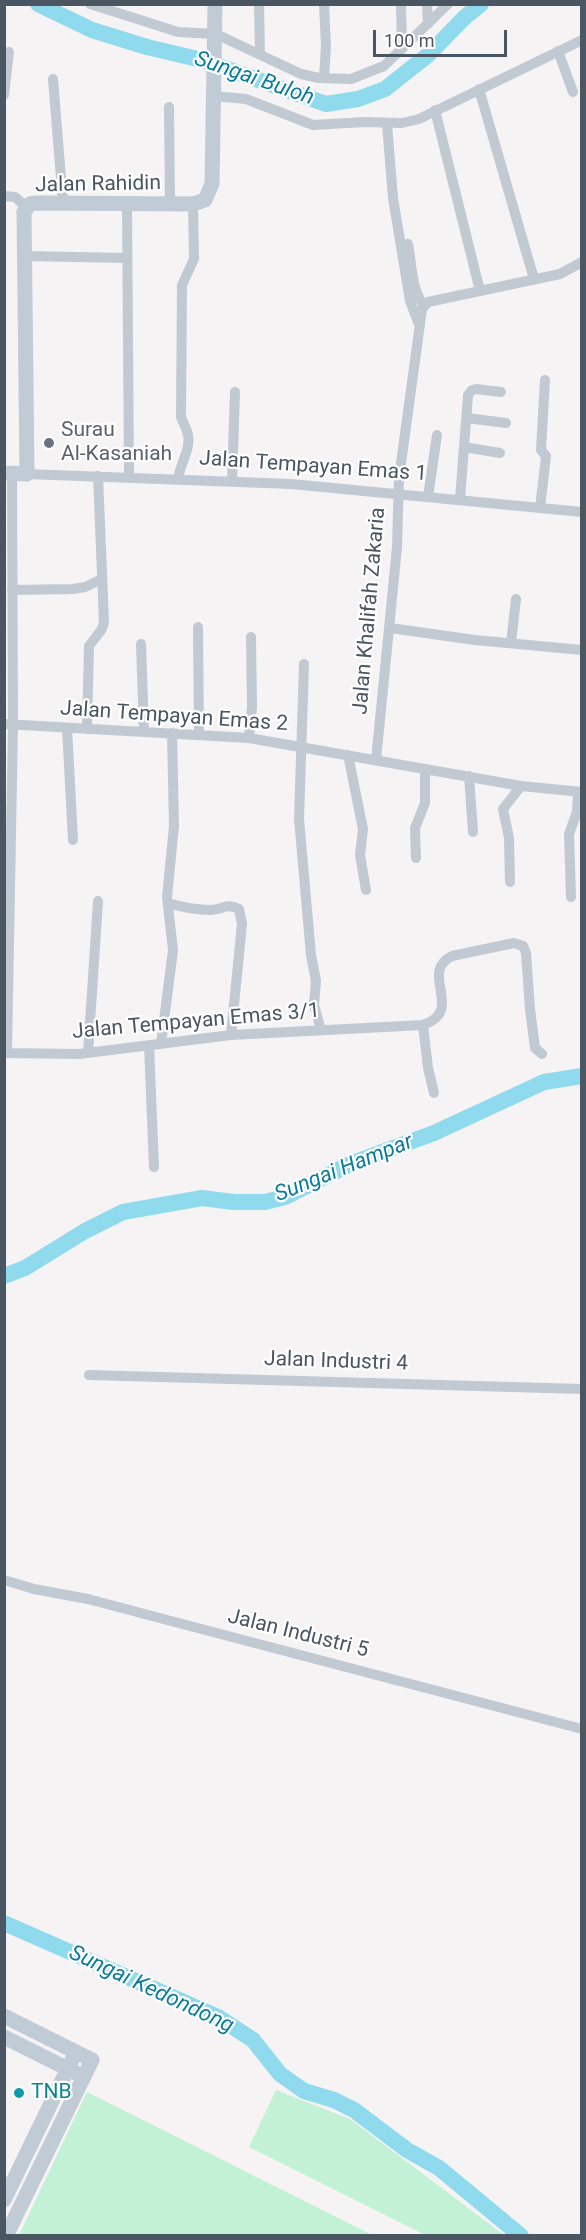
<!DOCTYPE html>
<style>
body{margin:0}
#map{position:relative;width:586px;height:2240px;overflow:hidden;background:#f5f3f3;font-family:Roboto,sans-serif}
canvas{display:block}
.frame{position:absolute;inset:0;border:6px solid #4a5661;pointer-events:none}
.scale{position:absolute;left:373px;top:30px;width:134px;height:27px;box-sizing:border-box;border:3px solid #4a5661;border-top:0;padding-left:8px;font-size:18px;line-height:21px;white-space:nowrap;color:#4a5661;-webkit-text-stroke:4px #fff;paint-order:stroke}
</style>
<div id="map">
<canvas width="586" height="2240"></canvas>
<div class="frame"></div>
<div class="scale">100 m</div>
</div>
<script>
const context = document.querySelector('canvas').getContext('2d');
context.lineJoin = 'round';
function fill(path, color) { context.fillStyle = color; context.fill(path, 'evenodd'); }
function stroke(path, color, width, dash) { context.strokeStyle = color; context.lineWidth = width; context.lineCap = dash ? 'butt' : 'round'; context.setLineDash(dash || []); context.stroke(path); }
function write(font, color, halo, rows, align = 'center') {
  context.font = font + ' Roboto,sans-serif'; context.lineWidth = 4.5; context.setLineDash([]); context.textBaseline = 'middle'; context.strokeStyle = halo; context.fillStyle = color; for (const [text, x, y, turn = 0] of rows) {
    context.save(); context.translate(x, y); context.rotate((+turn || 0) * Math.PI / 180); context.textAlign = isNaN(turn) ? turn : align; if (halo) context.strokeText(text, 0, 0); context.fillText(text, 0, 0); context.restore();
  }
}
const green = new Path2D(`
 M276,2090L350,2119L504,2235H425L249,2147Z
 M87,2092L372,2235H19Z`);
const river = new Path2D(`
 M38,4L92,30L147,47L202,60L326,104L358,99L385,89L428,55L464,18L481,4
 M4,1276L25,1268L85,1231L123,1212L202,1198L233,1202H265L285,1197L350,1164L434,1133L544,1082L582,1076
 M4,1923L218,2017L253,2040L280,2074L304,2091L334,2100L354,2110L407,2150L439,2168L521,2236`);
const street = new Path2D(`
 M90,4L178,32L216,34L301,74L319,78L351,79L384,66L448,4
 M259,4L260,55
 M401,4L402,49
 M427,4L428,24
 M558,51L573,92
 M324,78L326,46L324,4
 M53,79L63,203
 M479,89L534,279
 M4,95L9,52
 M214,96L246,99L313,125L365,122L402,123L419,119L582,40
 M169,107L170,204
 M435,110L480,291
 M387,124L393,198L410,301L418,322
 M4,196L15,197L26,207
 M127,204L129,477
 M408,244C412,263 411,290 424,305
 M23,256L127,258
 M467,418L506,423
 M464,447L500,453
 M27,474L291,484L582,512
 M178,479C180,464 191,449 188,435C187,429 183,423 181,417L182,285L194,259L193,204
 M232,481L235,392
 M428,497L437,435
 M460,499L468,395L472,390L476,389L501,392
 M540,508L546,456L541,450L545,380
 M12,590L73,589L85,587L102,579
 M198,627L199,735
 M390,628L475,640L582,650
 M511,643L516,599
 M141,644L144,732
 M304,664L299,819L311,955L316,981L314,1005L321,1030
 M4,724L249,738L521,786L582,792
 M67,728L73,840
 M87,729L89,646L102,629L104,622L98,476
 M249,738L252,707L251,637
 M348,755L363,829L360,855L366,890
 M376,760L397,547L399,478L422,309L428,302L560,274L582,262
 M469,776L473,832
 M416,858L415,828L425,803V769
 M510,882L509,838L503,809L521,786
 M571,897L569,834L577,812L578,792
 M168,903C181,907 197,910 211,910C223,909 226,903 239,909L242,924L231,1035
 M423,1025L428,1068L434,1093
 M161,1044L173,950L167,897L174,826L172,733
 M149,1045L154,1167
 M4,1053L79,1054L231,1035L423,1025C466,1010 418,973 452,956L514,943L523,946L526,953L530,1009L535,1048L542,1054
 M7,1053L13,724L12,473
 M88,1053L98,901
 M89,1375L582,1389
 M4,1580L34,1589L88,1599L171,1621L582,1729`);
const secondary = new Path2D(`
 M4,473L27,474L24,212L30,204L36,203L193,204L205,200L212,184L215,4
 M4,2016L92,2060L6,2236
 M4,2037L76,2073
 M4,2200L76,2052`);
const markers = [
 [49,443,6,"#6b7280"],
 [19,2093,6,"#0f9aa8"]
];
const streetNames = [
 ["Jalan Rahidin",98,185,-1],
 ["Jalan Tempayan Emas 1",313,467,4],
 ["Jalan Khalifah Zakaria",370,611,-85],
 ["Jalan Tempayan Emas 2",174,717,4],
 ["Jalan Tempayan Emas 3/1",196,1022,-5],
 ["Jalan Industri 4",336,1362,2],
 ["Jalan Industri 5",298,1634,14]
];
const worshipNames = [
 ["Surau",61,431],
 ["Al-Kasaniah",61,455]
];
const cultureNames = [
 ["TNB",31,2093]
];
const waterNames = [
 ["Sungai Buloh",254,79,19],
 ["Sungai Hampar",344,1169,-22],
 ["Sungai Kedondong",151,1990,25]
];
fill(green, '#c3f1d5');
stroke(river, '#90daee', 16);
stroke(street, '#c1cad2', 10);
stroke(secondary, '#c1cbd6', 15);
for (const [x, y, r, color] of markers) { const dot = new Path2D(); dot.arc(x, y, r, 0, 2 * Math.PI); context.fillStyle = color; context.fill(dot); stroke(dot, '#fff', 2); }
write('21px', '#4a5661', '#fff', streetNames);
write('21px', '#5b616d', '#fff', worshipNames, 'left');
write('21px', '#0d838f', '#fff', cultureNames, 'left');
write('italic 22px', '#0c7c9b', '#fff', waterNames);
</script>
